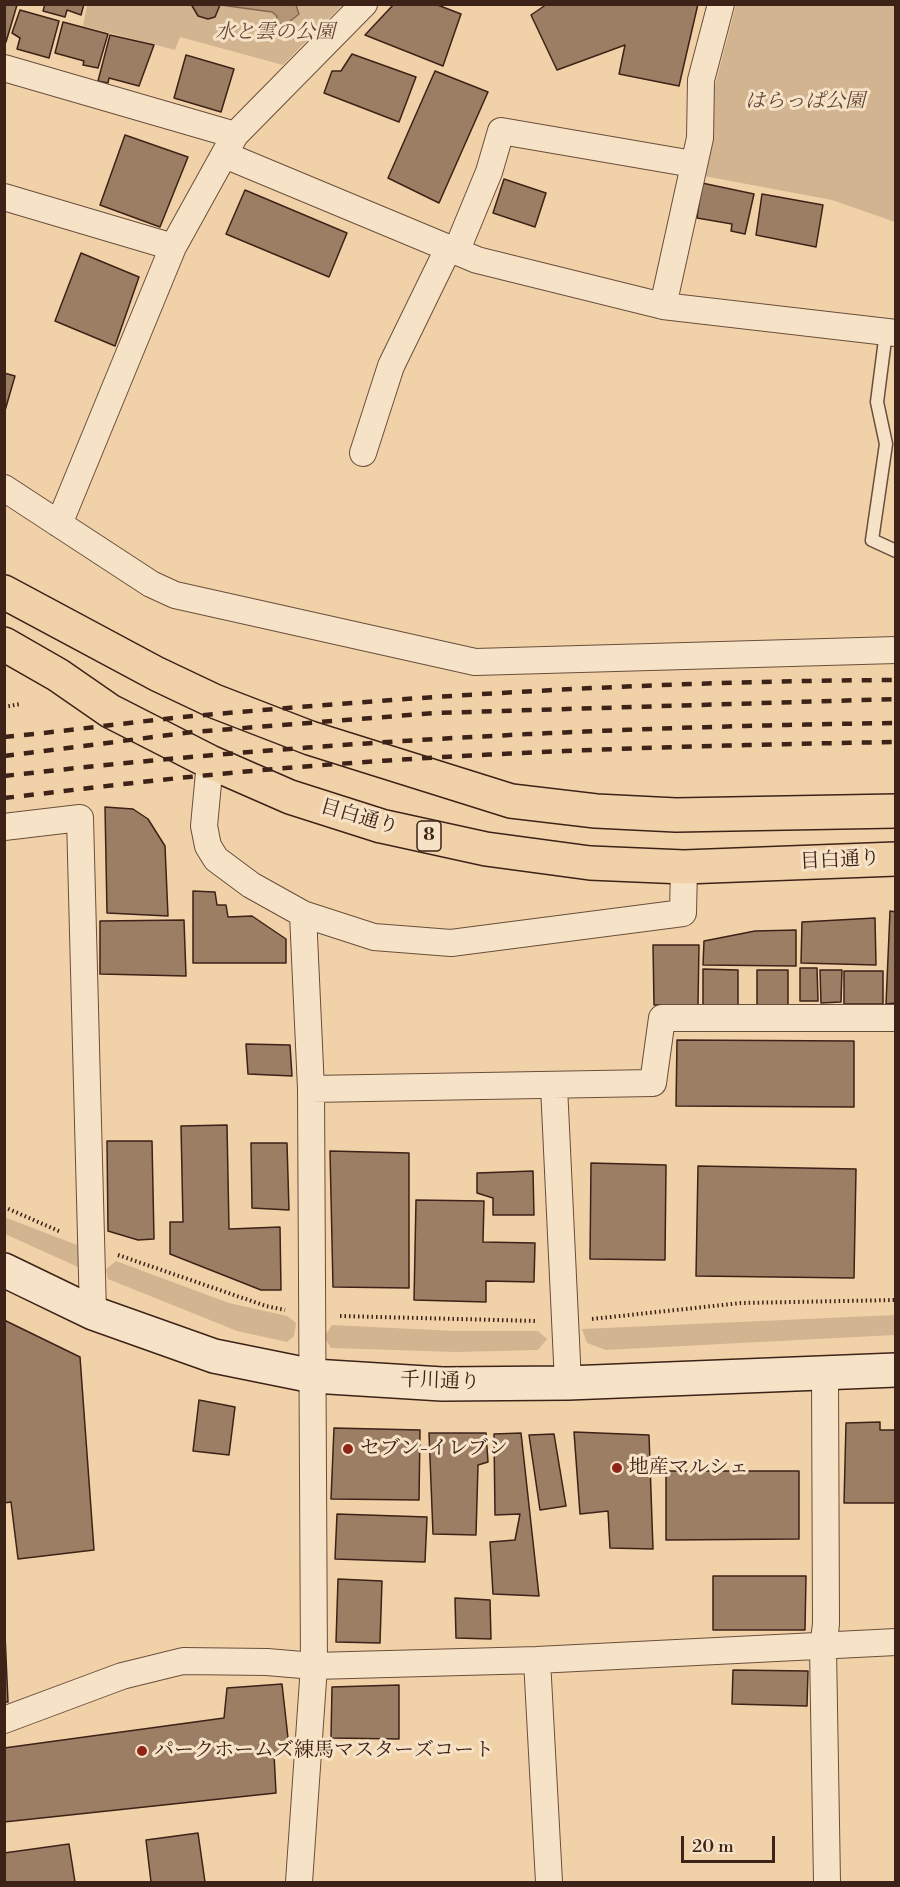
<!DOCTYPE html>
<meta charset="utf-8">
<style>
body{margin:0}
#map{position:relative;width:900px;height:1887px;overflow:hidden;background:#f1d2a8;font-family:"Libre Bodoni",serif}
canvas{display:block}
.frame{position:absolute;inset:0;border:6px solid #3d2218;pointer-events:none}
.scale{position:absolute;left:681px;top:1836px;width:94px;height:27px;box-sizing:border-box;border:3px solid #3d2218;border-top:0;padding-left:8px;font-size:18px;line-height:21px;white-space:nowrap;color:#3d2218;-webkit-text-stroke:4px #f6e2c6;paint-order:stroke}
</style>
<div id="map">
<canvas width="900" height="1887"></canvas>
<div class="frame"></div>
<div class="scale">20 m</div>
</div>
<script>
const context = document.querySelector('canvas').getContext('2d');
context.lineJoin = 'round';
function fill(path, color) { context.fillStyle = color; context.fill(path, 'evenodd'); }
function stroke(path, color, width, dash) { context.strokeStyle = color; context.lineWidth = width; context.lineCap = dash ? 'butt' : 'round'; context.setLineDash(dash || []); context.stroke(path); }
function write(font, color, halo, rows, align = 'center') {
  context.font = font + ' "Libre Bodoni","Noto Serif JP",serif'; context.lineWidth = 6; context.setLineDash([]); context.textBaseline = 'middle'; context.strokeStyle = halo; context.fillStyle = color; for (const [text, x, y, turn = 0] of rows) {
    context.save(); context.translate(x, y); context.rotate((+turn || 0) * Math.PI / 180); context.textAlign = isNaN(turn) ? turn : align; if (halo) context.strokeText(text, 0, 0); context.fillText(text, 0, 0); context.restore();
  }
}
const green = new Path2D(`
 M87,5H342L283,65L180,37L175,50L83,26Z
 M736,5H895V222L832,200L704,176L712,97Z
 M4,1217L85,1248L84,1261L78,1267L5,1234Z
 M116,1261L229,1303L287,1316L296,1323L294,1336L287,1342L237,1331L108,1279L106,1269Z
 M895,1315V1335L606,1350L587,1343L582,1329Z
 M332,1325L455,1331H538L547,1339L538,1350L456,1352L331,1348L324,1337Z`);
const water = new Path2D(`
 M221,5H296L299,14L288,23L275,24L277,16L272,12Z`);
const building = new Path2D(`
 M4,4L17,5L6,42L4,41Z
 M45,4H84L81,15L67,10L65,17L43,11Z
 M191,4H220V5L215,17L208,19L198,16Z
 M394,4H435L461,14L443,66L365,35Z
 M547,4H698L679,86L619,74L625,45L557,70L531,15Z
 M20,10L59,21L49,58L17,49L20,38L12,33Z
 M63,22L108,34L98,68L83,65L84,61L55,53Z
 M110,35L154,45L139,86L109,78L108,83L98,81Z
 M352,54L416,77L399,122L324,93L332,71H341Z
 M186,55L234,69L221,112L174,98Z
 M435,71L488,92L439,203L388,178Z
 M125,135L188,157L160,227L100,205Z
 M504,179L546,193L535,227L493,213Z
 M702,183L754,194L745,234L731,231L732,224L697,218Z
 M245,190L347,233L329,277L226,234Z
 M762,194L823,205L816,247L756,235Z
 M81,253L139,277L115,346L55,321Z
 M4,373L15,376L4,414Z
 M105,807L133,809L148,819L165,846L168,916L107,913Z
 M193,891L215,892L217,905H226L228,917L252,916L286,939V963H193Z
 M890,911L896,912V1003L886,1004Z
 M875,918L876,965L801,963L802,922Z
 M184,920L186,976L100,974V921Z
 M796,930V966L703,965L704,941L755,931Z
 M653,945H699L698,1005H654Z
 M800,968H817L818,1001H800Z
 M703,969L738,970V1008L703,1009Z
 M757,970H788V1008H757Z
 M820,970H842L841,1002L821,1003Z
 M844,971H883V1004H844Z
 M677,1040L854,1041V1107L676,1106Z
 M246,1044L290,1045L292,1076L248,1074Z
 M227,1125L229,1229L280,1227L281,1290H261L170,1254V1222H183L181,1126Z
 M107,1141H152L154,1239L138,1240L108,1231Z
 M251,1143H287L289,1210L252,1208Z
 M330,1151L409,1153V1288L333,1287Z
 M591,1163L666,1165L665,1260L590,1259Z
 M698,1166L856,1169L854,1278L696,1276Z
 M533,1171L534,1215H493V1198L477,1193V1173Z
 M416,1200L484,1201L483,1242L535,1243L534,1282L486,1281V1302L414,1300Z
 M4,1320L80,1357L94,1550L18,1559L11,1502L4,1503Z
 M199,1400L235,1407L229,1455L193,1451Z
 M880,1422V1430H896V1503H844L846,1423Z
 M334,1428L420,1430L419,1500L331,1499Z
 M574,1432L649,1435L653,1549L610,1548L608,1511L580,1514Z
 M429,1433H486L488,1462L478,1465L476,1535L433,1534Z
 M521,1433L539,1596L493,1594L490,1542L515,1540L520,1514L495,1515L494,1434Z
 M554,1434L566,1506L540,1510L529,1435Z
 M666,1471H799V1539L666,1540Z
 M337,1514L427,1517L425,1562L335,1559Z
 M713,1576H806L805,1630H713Z
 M338,1579L382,1581L380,1643L336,1642Z
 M455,1598L490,1600L491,1639L456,1638Z
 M4,1612L8,1702H4Z
 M733,1670L808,1671L807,1706L732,1704Z
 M282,1684L289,1747L274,1754L276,1793L4,1822V1748L224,1718L227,1688Z
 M399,1685V1739L331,1738L332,1687Z
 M198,1833L205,1882H144H151L146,1840Z
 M69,1844L75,1882H4V1853Z`);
const path = new Path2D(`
 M4,707L20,704
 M4,1207L61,1232
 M118,1255L266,1306L285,1310
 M340,1316L536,1321
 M592,1319L741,1303L896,1300`);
const service = new Path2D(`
 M886,332L877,402L886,444L872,540L896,551`);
const minor = new Path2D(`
 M4,68L235,135
 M225,155L477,260L663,306L896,333
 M4,197L173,247
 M456,252L489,172L501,131L693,164
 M663,306L700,138L701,80L721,4
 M363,453L391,366L448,249
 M4,488L151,584L175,595L475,662L896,650
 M59,524L173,247L235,135L364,4
 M210,762L204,826L208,846L216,859L251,885L303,914L374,937L451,943L683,913L684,867
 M4,827L80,818L93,1313
 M554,1086L568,1383
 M311,1089L653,1083L662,1018H896
 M825,1375L826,1624L823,1648L827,1882
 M537,1660L549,1882
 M4,1720L122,1676L183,1661L267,1662L314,1666L537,1660L896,1642
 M299,1882L314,1666L311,1089L303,914`);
const secondary = new Path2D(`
 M4,1270L93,1313L214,1356L313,1376L442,1384L568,1383L896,1370`);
const primary = new Path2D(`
 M4,592L157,674L214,701L310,738L511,801L596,811L676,815L896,811
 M4,644L58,675L110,711L210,762L290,797L381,826L486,849L590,863L684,867L896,859`);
const rail = new Path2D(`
 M4,737C68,731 131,722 194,716C427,695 662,681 896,680
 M4,756L193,732L435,713L896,699
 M4,776C300,742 598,727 896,723
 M4,798C66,791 128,783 189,777C424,753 660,746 896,742`);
const markers = [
 [348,1449,6,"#8f2418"],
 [617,1468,6,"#8f2418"],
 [142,1751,6,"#8f2418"]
];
const shields = [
 [429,836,24]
];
const shieldNames = [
 ["8",429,836]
];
const parkNames = [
 ["水と雲の公園",275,33],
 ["はらっぱ公園",805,102]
];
const streetNames = [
 ["目白通り",359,818,16],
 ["目白通り",840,861,-3],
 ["千川通り",440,1382,2]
];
const poiNames = [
 ["セブン-イレブン",360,1449],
 ["地産マルシェ",629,1468],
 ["パークホームズ練馬マスターズコート",154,1751]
];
fill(green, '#d2b490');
fill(water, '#b49677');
stroke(water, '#846851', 1.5);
fill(building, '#9b7e63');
stroke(building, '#3d2218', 1.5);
stroke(service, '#6a4e3c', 15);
stroke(minor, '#6a4e3c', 28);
stroke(secondary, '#3d2218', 36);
stroke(primary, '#3d2218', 36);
stroke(path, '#3d2218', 4, [1.5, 3]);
stroke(service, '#f6e2c6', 12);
stroke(minor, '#f6e2c6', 26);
stroke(secondary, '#f6e2c6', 33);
stroke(primary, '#f1d2a8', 33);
stroke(rail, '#3d2218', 4.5, [10, 10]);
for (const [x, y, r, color] of markers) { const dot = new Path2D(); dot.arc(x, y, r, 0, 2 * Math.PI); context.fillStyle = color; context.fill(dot); stroke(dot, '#f6e2c6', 2); }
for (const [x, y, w] of shields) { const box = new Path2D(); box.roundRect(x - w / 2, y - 15, w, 30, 4.5); context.fillStyle = '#f6e2c6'; context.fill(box); stroke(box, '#3d2218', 1.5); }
write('bold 18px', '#3d2218', null, shieldNames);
write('italic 20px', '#624636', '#f6e2c6', parkNames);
write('20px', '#3d2218', '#f6e2c6', streetNames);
write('20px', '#3d2218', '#f6e2c6', poiNames, 'left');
</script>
